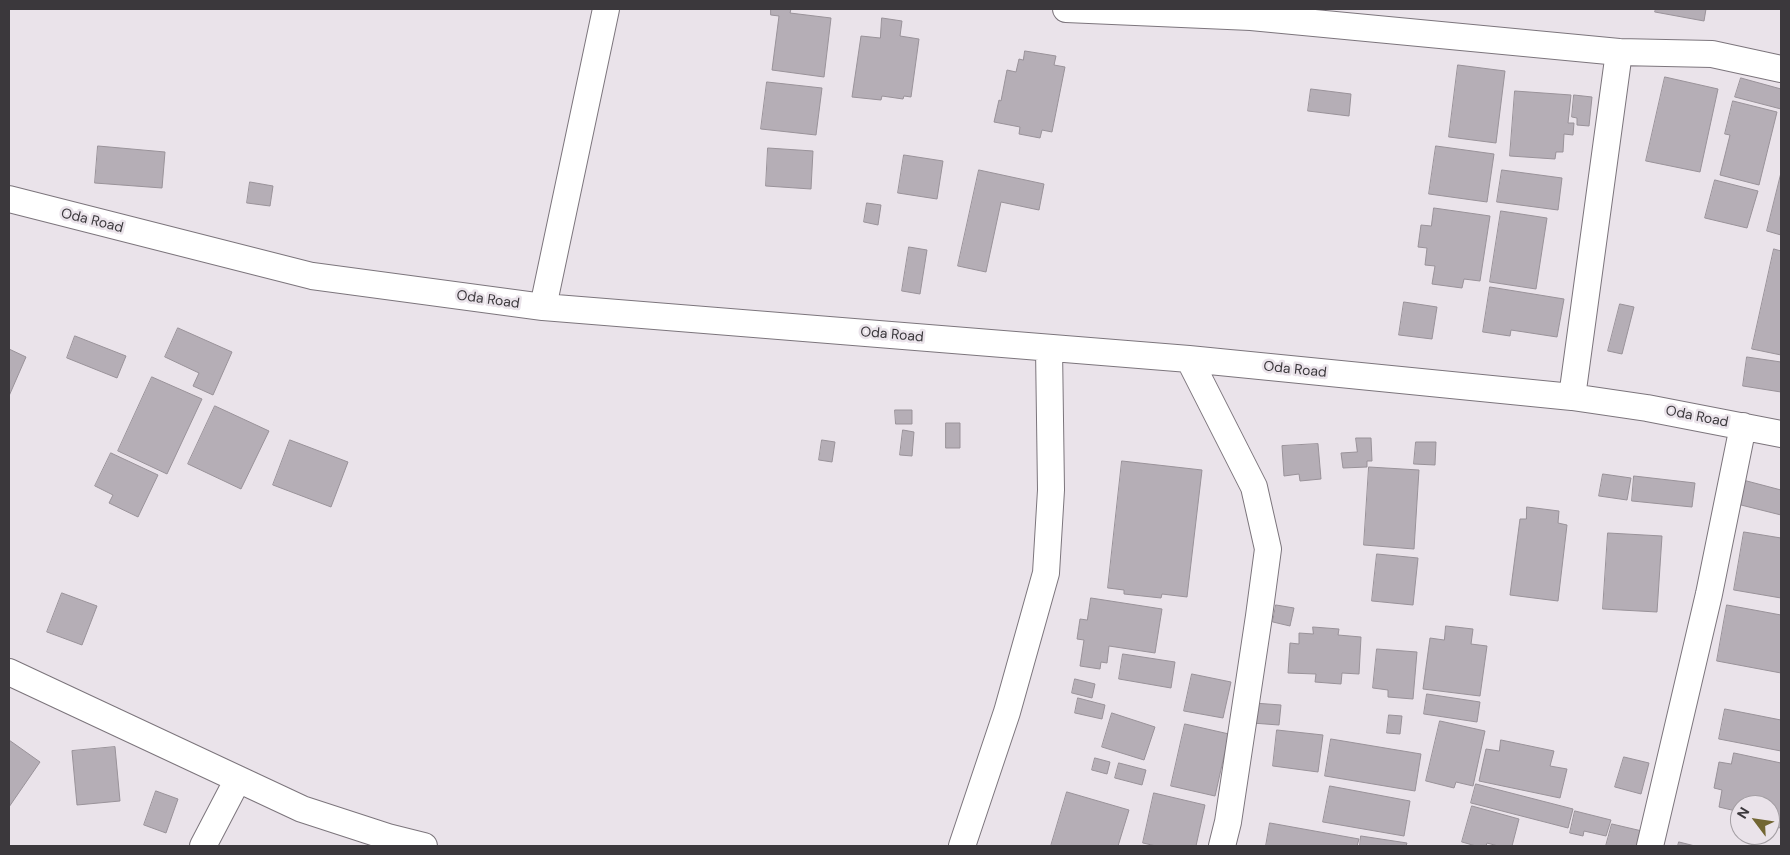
<!DOCTYPE html>
<style>
body{margin:0}
#map{position:relative;width:1790px;height:855px;overflow:hidden;background:#eae3ea;font-family:"DM Sans",sans-serif}
canvas{display:block}
.frame{position:absolute;inset:0;border:10px solid #3b383c;pointer-events:none}
.north{position:absolute;left:1730px;top:795px;width:50px;height:50px;box-sizing:border-box;background:#eae3ea;border:1px solid #a49fa4;border-radius:50%;rotate:301deg;font-size:14px;font-weight:700;line-height:20px;text-align:center;color:#3b383c}
.north::after{content:'';display:block;margin:auto;width:18px;height:22px;background:#726633;clip-path:polygon(50% 0,100% 100%,50% 72%,0 100%)}
</style>
<div id="map">
<canvas width="1790" height="855"></canvas>
<div class="frame"></div>
<div class="north">N</div>
</div>
<script>
const context = document.querySelector('canvas').getContext('2d');
context.lineJoin = 'round';
function fill(path, color) { context.fillStyle = color; context.fill(path, 'evenodd'); }
function stroke(path, color, width, dash) { context.strokeStyle = color; context.lineWidth = width; context.lineCap = dash ? 'butt' : 'round'; context.setLineDash(dash || []); context.stroke(path); }
function write(font, color, halo, rows, align = 'center') {
  context.font = font + ' "DM Sans",sans-serif'; context.lineWidth = 5; context.setLineDash([]); context.textBaseline = 'middle'; context.strokeStyle = halo; context.fillStyle = color; for (const [text, x, y, turn = 0] of rows) {
    context.save(); context.translate(x, y); context.rotate((+turn || 0) * Math.PI / 180); context.textAlign = isNaN(turn) ? turn : align; if (halo) context.strokeText(text, 0, 0); context.fillText(text, 0, 0); context.restore();
  }
}
const building = new Path2D(`
 M771,9H791L790,13L831,18L824,77L772,70L779,16L771,15Z
 M1656,9H1706L1704,21L1655,12Z
 M882,18L902,21L900,36L919,39L911,97L904,96L903,99L882,96L881,100L852,97L861,36L880,38Z
 M1025,51L1056,56L1054,65L1065,67L1052,132L1042,130L1040,138L1019,134L1020,127L994,122L999,100L1001,101L1007,70L1016,72L1019,59L1023,60Z
 M1458,65L1505,71L1496,143L1449,137Z
 M1665,77L1718,89L1700,172L1646,161Z
 M1741,78L1781,89V109L1735,97Z
 M767,82L822,88L816,135L761,129Z
 M1311,89L1351,94L1349,116L1308,111Z
 M1515,91L1571,95L1568,123H1574L1573,135L1564,134L1563,152H1556L1555,159L1510,156Z
 M1574,95L1592,97L1589,126L1577,125V118L1572,117Z
 M1733,101L1777,112L1759,185L1720,175L1730,135L1725,134Z
 M98,146L165,152L162,188L95,183Z
 M1436,146L1494,154L1487,202L1429,194Z
 M768,148L813,151L811,189L766,186Z
 M904,155L943,161L937,199L898,193Z
 M979,170L1044,184L1039,210L1001,202L986,272L958,266Z
 M1502,170L1562,178L1558,210L1497,202Z
 M1781,173V235L1767,231Z
 M1715,180L1758,191L1747,228L1705,218Z
 M250,182L273,186L270,206L247,203Z
 M867,203L881,205L878,225L864,222Z
 M1434,208L1490,216L1480,281L1464,279L1462,288L1432,284L1435,266L1425,265L1427,248L1418,247L1421,225L1431,226Z
 M1501,211L1547,218L1536,289L1490,282Z
 M909,247L927,250L920,294L902,291Z
 M1774,249L1781,251V355L1752,349Z
 M1490,287L1564,299L1557,337L1511,330L1510,336L1483,332Z
 M1404,302L1437,307L1432,339L1399,335Z
 M1620,304L1634,307L1622,354L1608,351Z
 M178,328L232,352L213,395L193,386L199,373L165,357Z
 M75,336L126,356L117,378L67,358Z
 M9,349L26,357L9,396Z
 M1747,357L1781,362V392L1743,386Z
 M152,377L202,399L167,474L118,451Z
 M215,406L269,431L241,489L188,464Z
 M895,410H912V424H896Z
 M946,423H960V448H946Z
 M903,430L914,432L912,456L900,455Z
 M1356,438H1371L1372,461H1367V467L1343,468L1341,453L1357,452Z
 M290,440L348,462L331,507L273,485Z
 M822,440L835,442L832,462L819,460Z
 M1416,442H1436L1435,465L1414,464Z
 M1318,444L1321,479L1300,481L1299,474L1284,476L1282,446Z
 M111,453L158,475L138,517L109,503L113,495L95,486Z
 M1122,461L1202,470L1187,597L1162,594L1161,598L1124,594V590L1108,588Z
 M1369,467L1419,470L1414,549L1364,545Z
 M1603,474L1631,478L1627,500L1599,496Z
 M1634,476L1695,483L1692,507L1632,501Z
 M1743,480L1781,490V515L1737,504Z
 M1527,507L1559,511L1558,523L1567,525L1558,601L1510,595L1520,519H1526Z
 M1744,532L1781,538V598L1734,590Z
 M1608,533L1662,536L1657,612L1603,609Z
 M1377,554L1418,558L1413,605L1372,601Z
 M62,593L97,606L82,645L47,632Z
 M1091,598L1162,609L1155,653L1109,646L1107,663L1101,662L1100,669L1080,666L1084,640L1077,639L1080,619L1087,620Z
 M1276,605L1294,608L1290,626L1273,622Z
 M1727,605L1781,615V673L1717,661Z
 M1446,626L1473,629L1471,644L1487,646L1480,696L1423,689L1430,638L1444,640Z
 M1313,627L1339,629L1338,635L1361,637L1359,674L1342,673L1341,684L1315,682L1316,674L1288,673L1290,643L1299,644V633L1313,634Z
 M1377,649L1417,652L1413,699L1388,697V690L1373,688Z
 M1123,654L1175,662L1171,688L1119,679Z
 M1192,674L1231,682L1223,718L1184,711Z
 M1075,679L1095,684L1092,698L1072,693Z
 M1427,694L1480,702L1477,722L1424,714Z
 M1078,698L1105,705L1102,719L1075,713Z
 M1254,703L1281,705L1279,725L1252,723Z
 M1725,709L1781,720V751L1719,739Z
 M1112,713L1155,727L1144,760L1102,747Z
 M1389,715L1402,716L1400,734L1387,733Z
 M1440,721L1485,731L1473,786L1456,782L1454,788L1426,781Z
 M1185,724L1229,734L1215,796L1171,786Z
 M1277,730L1323,735L1318,772L1273,766Z
 M1331,739L1421,754L1415,791L1325,776Z
 M9,740L40,762L9,807Z
 M1501,740L1554,751L1550,766L1567,769L1560,798L1479,781L1486,749L1499,751Z
 M115,747L120,801L77,805L72,751Z
 M1734,753L1781,763V828L1770,826V805H1740V812L1719,807L1722,790L1714,788L1719,762L1731,764Z
 M1624,757L1649,763L1641,794L1615,787Z
 M1095,758L1110,762L1107,774L1092,770Z
 M1119,763L1146,770L1142,785L1115,778Z
 M1476,784L1573,809L1568,828L1471,803Z
 M1330,786L1410,801L1404,836L1323,822Z
 M156,791L178,799L166,833L144,825Z
 M1067,792L1129,810L1118,846H1051Z
 M1154,793L1205,805L1196,846H1156L1143,843Z
 M1472,806L1519,819L1512,846H1498L1487,843L1486,846H1476L1462,842Z
 M1575,811L1611,820L1606,836L1584,831L1583,836L1570,833Z
 M1270,823L1359,839L1357,846H1266Z
 M1612,824L1642,831L1638,846H1606Z
 M1361,836L1407,843L1406,846H1360Z
 M1679,842L1695,846H1678Z`);
const minor = new Path2D(`
 M1066,9L1251,17L1619,52L1712,54L1781,69
 M9,199L312,276L543,307L1189,359L1572,397L1647,408L1781,434
 M543,307L606,9
 M1189,359L1254,487L1268,549L1259,616L1228,822L1222,846
 M1572,397L1619,52
 M9,672L302,809L388,837L424,846
 M203,846L238,779
 M962,846L1007,712L1046,573L1051,490L1049,348
 M1650,846L1709,594L1743,426`);
const streetNames = [
 ["Oda Road",92,221,14],
 ["Oda Road",488,300,8],
 ["Oda Road",892,335,5],
 ["Oda Road",1295,370,6],
 ["Oda Road",1697,417,11]
];
fill(building, '#b5aeb6');
stroke(building, '#999299', 1);
stroke(minor, '#7c757c', 28);
stroke(minor, '#fff', 26);
write('14px', '#3b383c', '#eae3ea', streetNames);
</script>
